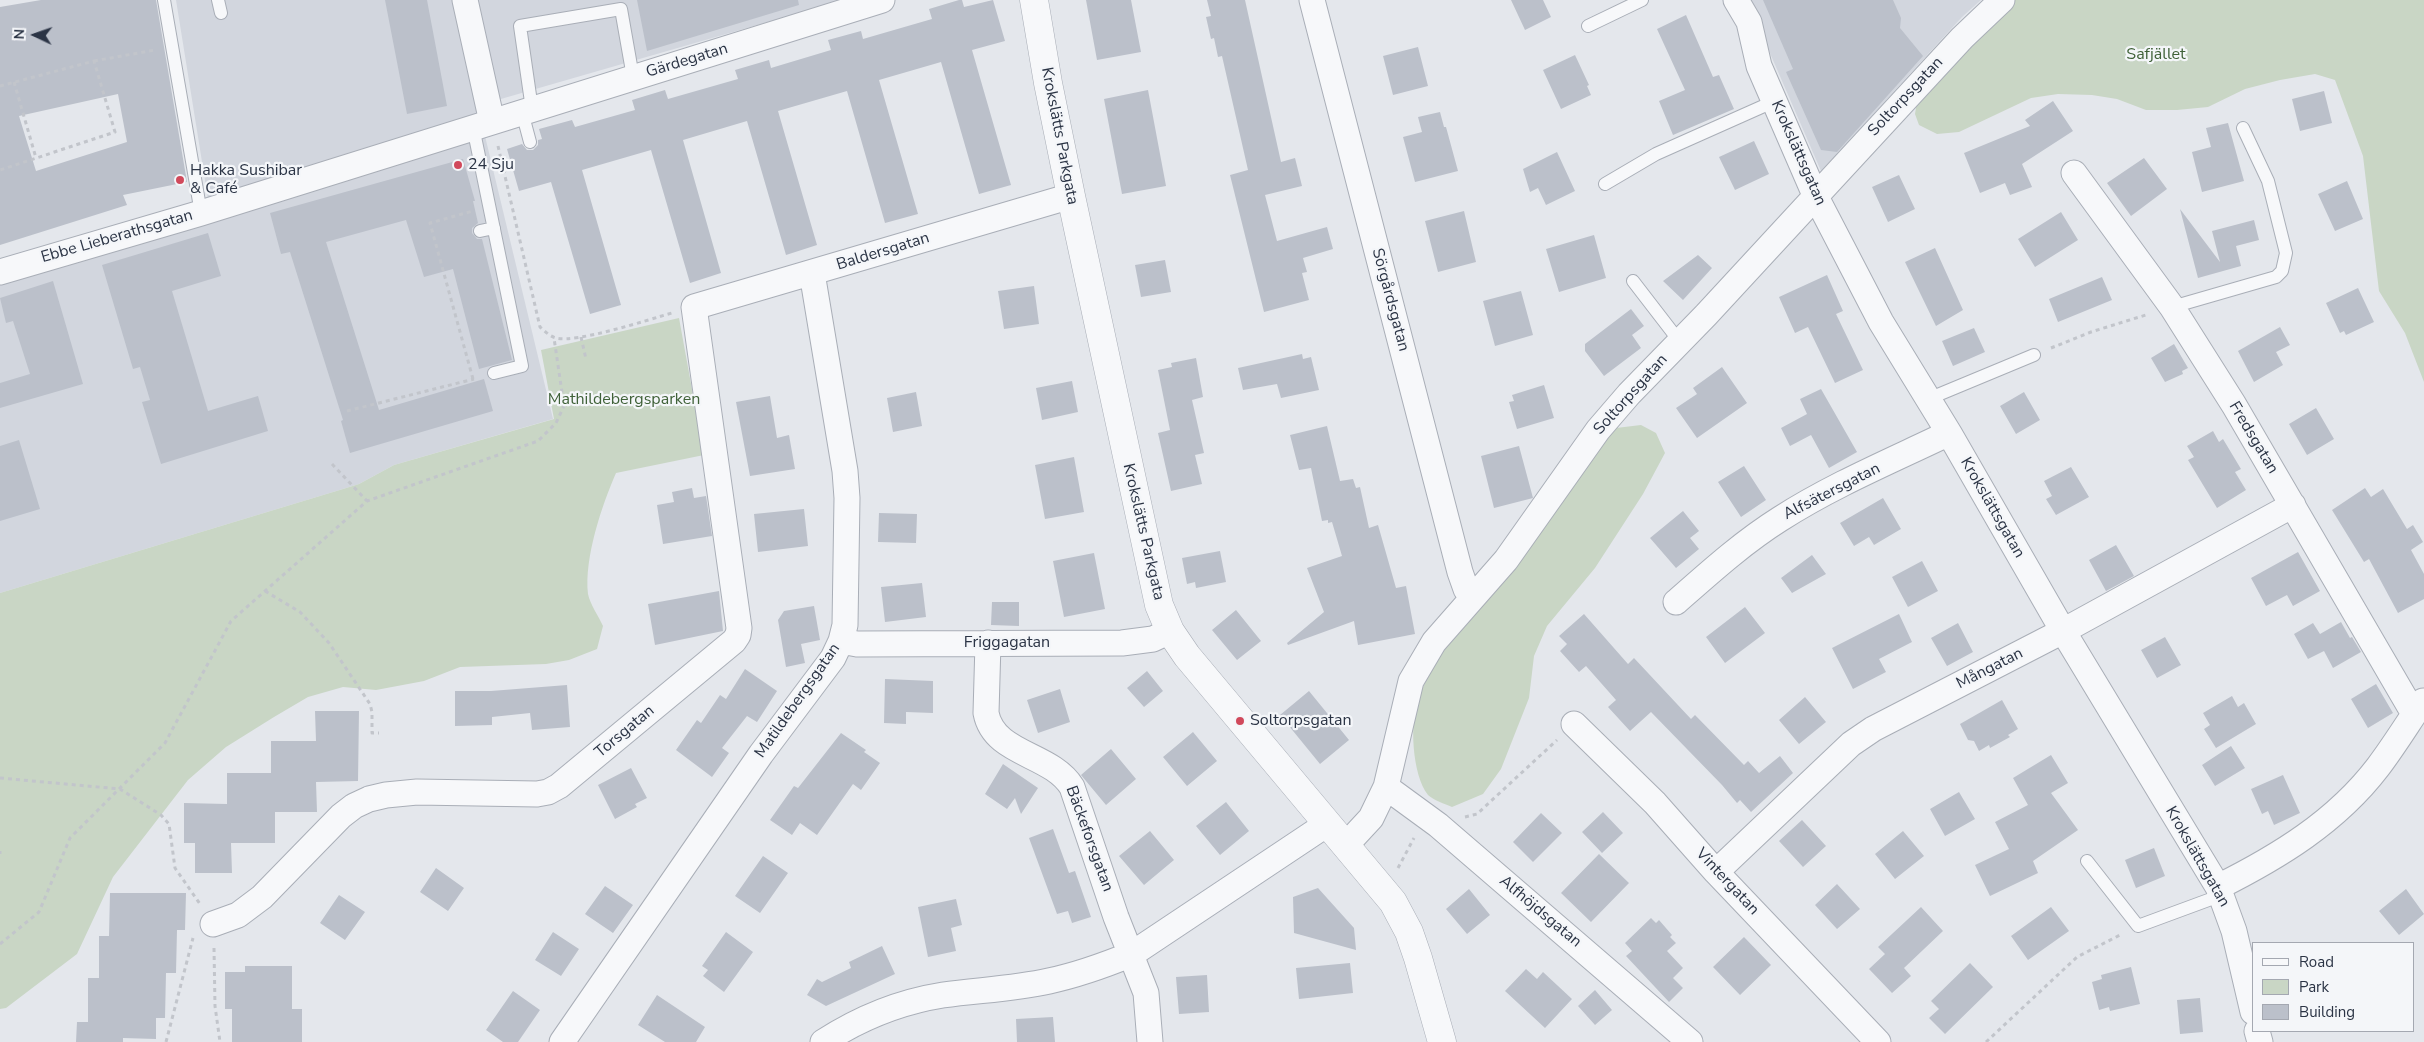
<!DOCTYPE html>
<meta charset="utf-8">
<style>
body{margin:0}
#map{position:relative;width:2424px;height:1042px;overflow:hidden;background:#e4e7ec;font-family:"Nunito Sans",sans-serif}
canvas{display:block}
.legend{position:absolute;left:2252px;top:942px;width:162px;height:90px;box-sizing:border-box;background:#f4f6f9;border:1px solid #a4a8b1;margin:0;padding:6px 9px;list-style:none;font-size:15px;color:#2b3445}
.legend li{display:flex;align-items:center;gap:10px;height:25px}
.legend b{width:25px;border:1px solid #a4a8b1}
.north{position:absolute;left:10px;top:10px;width:50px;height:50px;-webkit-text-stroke:4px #f4f6f9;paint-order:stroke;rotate:273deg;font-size:14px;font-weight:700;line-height:20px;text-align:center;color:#2b3445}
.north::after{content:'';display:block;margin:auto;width:18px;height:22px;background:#2b3445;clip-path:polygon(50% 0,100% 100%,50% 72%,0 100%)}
</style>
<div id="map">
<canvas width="2424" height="1042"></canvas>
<ul class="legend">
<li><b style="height:6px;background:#f7f8fa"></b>Road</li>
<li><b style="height:14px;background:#c9d6c5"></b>Park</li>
<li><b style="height:14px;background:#bbc0ca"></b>Building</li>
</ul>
<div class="north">N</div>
</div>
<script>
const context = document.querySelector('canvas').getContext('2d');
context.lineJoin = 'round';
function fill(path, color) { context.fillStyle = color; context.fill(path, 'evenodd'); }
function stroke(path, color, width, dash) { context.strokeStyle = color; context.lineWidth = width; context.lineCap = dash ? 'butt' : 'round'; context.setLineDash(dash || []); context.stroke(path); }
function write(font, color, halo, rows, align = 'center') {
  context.font = font + ' "Nunito Sans",sans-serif'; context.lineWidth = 4.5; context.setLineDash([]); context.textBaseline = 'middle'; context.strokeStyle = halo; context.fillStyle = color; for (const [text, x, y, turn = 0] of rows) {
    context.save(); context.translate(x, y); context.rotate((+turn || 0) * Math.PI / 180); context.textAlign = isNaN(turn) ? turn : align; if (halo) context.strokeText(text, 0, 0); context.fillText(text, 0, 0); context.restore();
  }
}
const built = new Path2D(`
 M176,0H844L487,103L485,136L553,419L394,465L359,484L343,489L0,593V261L208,199Z
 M1747,0H1981L1962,17L1821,171Z`);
const green = new Path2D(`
 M2011,0H2424V382L2405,333L2379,291L2363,156L2335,80L2315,74L2280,80L2245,89L2208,107L2177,110H2146L2117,99L2092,95L2058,94L2031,98L1959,132L1937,134L1919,125L1915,114L1918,95Z
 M679,318L704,455L616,473C602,505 584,558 588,594C590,604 599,617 603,626L597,649L569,660L546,664L460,667L424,681L376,690L343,687L308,697L274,717L226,747L188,780L113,877L77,954L6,1008L0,1009V593L343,489L359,484L394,465L554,419L541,350Z
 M1641,425L1656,433L1665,453L1643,494L1595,568L1547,626L1534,656L1529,698L1501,769L1483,794L1452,807C1445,804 1433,800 1428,795C1412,775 1409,720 1419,697C1426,678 1437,661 1448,643L1602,445L1616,428Z`);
const building = new Path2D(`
 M41,0H156L187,182L123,195L127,205L0,245V7ZM118,94L127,142L36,171L19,116Z
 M385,0H427L447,106L407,114Z
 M637,0H798L799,5L647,51Z
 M959,0H962L964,7L993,0L1005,41L972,50L1011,185L979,194L941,62L879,80L918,214L885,223L847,91L778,111L817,245L786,255L747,121L683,140L721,273L690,283L651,150L582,170L621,305L590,314L551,182L519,191L507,149L522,144L527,150H533L538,145V140L542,139L539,129L572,120L575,127L635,110L632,100L665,90L668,99L738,79L735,70L769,60L771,68L831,50L828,40L861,31L863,39L932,19L929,9Z
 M1086,0H1131L1141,52L1097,60Z
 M1207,0H1245L1281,162L1295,158L1302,186L1265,195L1277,241L1327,227L1333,249L1303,258L1307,272L1302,273L1309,300L1264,312L1230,175L1248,170L1222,56L1218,57L1214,38L1211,39L1206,17L1211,16Z
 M1511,0H1543L1551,17L1525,30Z
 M1763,0H1893L1901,18L1900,28L1923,56L1837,152L1821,150L1786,72L1793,69Z
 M1686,15L1713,77L1719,75L1734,109L1673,135L1659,101L1685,90L1657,29Z
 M1418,47L1428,86L1393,95L1383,56Z
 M1575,55L1589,85L1587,86L1591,95L1561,109L1543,70Z
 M1148,90L1166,186L1122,194L1104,99Z
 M2324,91L2332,123L2300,131L2292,99Z
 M2053,101L2073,131L2022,164L2032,187L2010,195L2005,183L1980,193L1964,153L2030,126L2025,120Z
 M1440,112L1444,127H1446L1458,171L1415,182L1403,137L1422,132L1418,117Z
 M2228,123L2244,181L2202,192L2192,152L2211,147L2206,128Z
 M1754,141L1769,174L1735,190L1719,157Z
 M1557,152L1575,191L1546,205L1538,188L1530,192L1523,169Z
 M2144,158L2167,189L2131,216L2107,183Z
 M463,159L475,201H473L478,223L472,228V233L477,239H482L512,360L479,369L453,269L424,277L406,220L326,242L379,410L484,379L493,411L350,453L341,421L343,420L290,252L281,254L270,213Z
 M1899,175L1915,209L1888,222L1872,187Z
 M2347,181L2363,219L2335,231L2318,194Z
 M2180,209L2220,262L2212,231L2254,220L2259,240L2236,246L2241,266L2198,278Z
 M1464,211L1476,262L1438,272L1425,221Z
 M2061,212L2078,240L2035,267L2018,239Z
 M208,233L221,276L172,291L208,411L258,396L268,431L161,464L142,402L150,400L140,367L133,369L102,265Z
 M1594,235L1606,278L1559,292L1546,249Z
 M1935,248L1963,310L1936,326L1905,262Z
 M1698,255L1712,268L1683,300L1663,281Z
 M1165,260L1171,292L1141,297L1135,265Z
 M1827,275L1843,311L1836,314L1863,370L1835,383L1808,327L1795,333L1779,297Z
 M2102,277L2112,300L2058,322L2049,299Z
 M53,281L83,384L0,408V383L30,374L13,321L6,323L0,298Z
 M1034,286L1039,324L1004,329L998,291Z
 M2358,288L2374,322L2346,335L2344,331L2340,333L2326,303Z
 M1521,291L1533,335L1495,346L1483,301Z
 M1631,309L1644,326L1632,335L1641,348L1604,376L1585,351V344Z
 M2280,327L2290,345L2276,352L2283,365L2254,382L2238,351Z
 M1974,328L1985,352L1953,366L1942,341Z
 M2174,344L2188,368L2182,371L2183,374L2165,382L2151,358Z
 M1302,354L1303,359L1311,357L1319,390L1281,398L1277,384L1243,390L1238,368Z
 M1196,358L1203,397L1192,400L1204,453L1195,455L1202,484L1171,491L1158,433L1170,430L1158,370L1172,367L1171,363Z
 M1722,367L1747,403L1697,438L1676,408L1697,394L1693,388Z
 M1072,381L1078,412L1042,420L1036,388Z
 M1544,385L1554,418L1517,429L1509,402L1514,401L1512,395Z
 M1821,389L1857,452L1829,468L1811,435L1790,446L1781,428L1807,414L1800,399Z
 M916,392L922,426L893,432L887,398Z
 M2024,392L2040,420L2016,434L2000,406Z
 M770,396L777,438L789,435L795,469L750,476L736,402Z
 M2316,408L2334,439L2307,455L2289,424Z
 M1327,426L1340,481L1353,479L1356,488L1360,487L1369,528L1378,525L1396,588L1406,586L1415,634L1358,645L1354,621L1288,645L1287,643L1324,612L1307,568L1342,556L1332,522L1328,523V520L1322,521L1311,468L1299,470L1290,435Z
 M2213,431L2219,442L2223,439L2241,469L2235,472L2246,490L2217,508L2188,460L2194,457L2187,446Z
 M19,440L40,509L0,521V446Z
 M1519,446L1533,498L1494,508L1481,456Z
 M1074,457L1084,512L1045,519L1035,465Z
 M1744,466L1766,500L1741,517L1718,482Z
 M2071,467L2089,497L2056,515L2046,499L2052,496L2044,481Z
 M692,488L694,498L706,496L712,536L663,544L657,505L674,502L672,492Z
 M2365,488L2371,497L2383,489L2407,529L2413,525L2423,542L2411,550L2424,574V599L2398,613L2369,559L2364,562L2332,510Z
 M1883,498L1901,529L1874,545L1869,537L1854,546L1840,523Z
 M804,509L808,546L758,552L754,514Z
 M1683,511L1699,531L1690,538L1699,549L1676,568L1650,538Z
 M879,513L917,514L916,543L878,542Z
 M2116,545L2134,576L2106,591L2089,560Z
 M1220,551L1226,582L1196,588L1195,582L1187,584L1182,558Z
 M2298,552L2320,591L2293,606L2287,595L2266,606L2251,578Z
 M1094,553L1105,609L1064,617L1053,561Z
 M1812,555L1826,574L1792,593L1781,578Z
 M1922,561L1938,591L1908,607L1892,577Z
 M922,583L926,617L885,622L881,587Z
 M719,591L723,631L655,645L648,604Z
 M992,602H1019V626L991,625Z
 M814,606L820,640L801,644L805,663L786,667L778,620L784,611Z
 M1745,607L1765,633L1725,663L1706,637Z
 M1236,610L1261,641L1237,660L1212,630Z
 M1584,614L1628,664L1634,658L1691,719L1695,715L1744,765L1748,761L1759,773L1780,756L1793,773L1751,812L1740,800L1737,803L1722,785L1651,712L1630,731L1608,707L1616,700L1586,666L1579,672L1560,651L1567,644L1559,636Z
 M1899,614L1912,642L1879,659L1886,672L1853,689L1832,648Z
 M2341,622L2350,638L2352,637L2361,652L2333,668L2324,651L2308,659L2294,634L2313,623L2320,634Z
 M1958,623L1973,652L1947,666L1931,638Z
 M2165,637L2181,665L2157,678L2141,650Z
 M745,669L777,691L757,722L747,716L722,748L729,753L712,777L676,750L697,720L701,723L720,695L726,699Z
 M1147,671L1163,691L1144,707L1127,688Z
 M885,679L933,681V713L906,712V724L884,723Z
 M2376,684L2393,713L2368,728L2351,699Z
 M567,685L570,727L532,730L530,713L492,717V725L455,726V691H491Z
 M1060,689L1070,722L1038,733L1027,700Z
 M1309,691L1349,740L1320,764L1280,715Z
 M2232,696L2238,707L2244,703L2256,724L2216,748L2204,729L2210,725L2203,713Z
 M1805,697L1826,722L1799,744L1779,720Z
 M2002,700L2018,729L2008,735L2010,737L1990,748L1989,745L1979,751L1974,741L1968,740L1960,724Z
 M315,711H359L358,781L316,782L317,812H275V843H231L232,873H195V843H184V803L227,804V773H271V741H316Z
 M1193,732L1217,761L1187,786L1163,757Z
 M841,733L866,750L864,752L880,763L861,790L853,784L817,835L800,823L792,835L770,820L794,786L798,788Z
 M2231,746L2245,768L2215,786L2202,765Z
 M1111,749L1136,779L1106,805L1081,775Z
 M2051,755L2068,783L2051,793L2078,830L2033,861L2038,873L1990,896L1975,865L2009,849L1995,822L2028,805L2013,778Z
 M1003,764L1038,788L1021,814L1015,798L1007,809L985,794Z
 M631,768L647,798L635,804L637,807L615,819L598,785Z
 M2283,775L2300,813L2274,825L2268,811L2262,814L2251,789Z
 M1959,792L1975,819L1945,836L1930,809Z
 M1226,802L1249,831L1220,855L1196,826Z
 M1603,812L1623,833L1602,853L1582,832Z
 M1541,813L1562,833L1533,862L1513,842Z
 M1802,820L1826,846L1803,867L1779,841Z
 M1053,829L1069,873L1075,871L1091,917L1072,923L1068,911L1057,914L1029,838Z
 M1150,831L1174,860L1144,885L1119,856Z
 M1903,831L1924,856L1895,879L1875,854Z
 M2154,848L2165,876L2136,888L2125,860Z
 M1599,854L1629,883L1591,922L1561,893Z
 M763,856L788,873L760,913L735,896Z
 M436,868L464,888L448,911L420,892Z
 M1837,884L1860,909L1837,929L1815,905Z
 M605,886L633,905L613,933L585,914Z
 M1318,888L1354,928L1356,950L1294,933L1293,897Z
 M1469,889L1490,915L1467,934L1446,909Z
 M2406,889L2424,914L2399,935L2379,911Z
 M110,893H186L185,930H177L176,973H166L165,1018H156V1039L123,1038V1042H76L77,1022H88V978H99V936H109Z
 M339,895L365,912L345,940L320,923Z
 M956,899L962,925L951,928L956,951L928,957L918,907Z
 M1921,907L1943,931L1904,968L1911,976L1892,993L1869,969L1885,954L1878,947Z
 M2051,907L2069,931L2028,960L2011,936Z
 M1651,918L1656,923L1659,920L1672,935L1670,937L1676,943L1667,951L1683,968L1673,978L1683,988L1669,1002L1626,956L1632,951L1625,943Z
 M553,932L579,949L561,976L535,960Z
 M726,932L753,952L724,992L703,976L708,970L702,966Z
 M1744,937L1771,965L1740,995L1713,967Z
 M882,946L895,974L826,1006L807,995L817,979L822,982L851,968L849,962Z
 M1350,963L1353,993L1299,999L1296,968Z
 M1970,963L1993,987L1945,1034L1929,1018L1939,1009L1931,1001Z
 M245,966H292V1009H302V1042H232V1009H225V972H245Z
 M2131,967L2140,1004L2110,1011L2109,1007L2099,1010L2092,982L2102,979L2101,975Z
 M1526,969L1537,979L1543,972L1572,999L1545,1028L1505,991Z
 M1207,975L1209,1012L1179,1014L1176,977Z
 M1595,990L1612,1010L1595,1025L1578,1006Z
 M513,991L540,1010L518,1042H503L486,1030Z
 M657,995L705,1027L696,1042H665L638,1025Z
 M2200,998L2203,1032L2180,1034L2177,1000Z
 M1053,1017L1055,1042H1017L1016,1019Z`);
const path = new Path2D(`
 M94,61L155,50
 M14,82L36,158
 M0,86L94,61L115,132L0,170
 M498,146L540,327C545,331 549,336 556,338C578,343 647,320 672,313
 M581,337L586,359
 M2051,348L2091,332L2149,314
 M473,379L430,223L473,211
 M347,411L474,379
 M332,464L367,501
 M265,591L300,612L329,643L370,704L372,712V733H379
 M0,778L120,789L161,815L169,824L175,868L200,904
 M1465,817L1477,814L1557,740
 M0,851V854
 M1398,868L1414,838
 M0,944L39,912L70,838L165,743L231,621L367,501L538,441L556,423L564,406L554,338
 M214,948L215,1006L220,1042
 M166,1042L193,938
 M1986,1042L2077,957L2122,934`);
const service = new Path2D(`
 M164,0L201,213
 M218,0L221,13
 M1588,26L1642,0
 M532,109L520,26L621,9L633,77
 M522,112L530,142
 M473,127L522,366L494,373
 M1605,184L1656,154L1775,101
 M480,231L494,228
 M1633,281L1680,342
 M2172,307L2276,277L2282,271L2286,253L2268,181L2243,128
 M1928,399L2034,355
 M2087,861L2138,926L2222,895`);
const minor = new Path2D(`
 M465,0L492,122
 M1312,0L1460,572L1466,589L1472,598
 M1736,0L1749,22L1759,66L1815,195L1881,322L1949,433L2063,631L2218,887L2234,931L2253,1012
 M2074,173L2172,307L2234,405L2414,714
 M0,272L201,213L882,0
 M1676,602C1709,573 1742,543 1780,519C1833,485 1893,460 1949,433
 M841,641L857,644L1122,643L1153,639L1170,631
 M988,643L986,713C994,755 1051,753 1072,787L1116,917L1146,993L1150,1042
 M1574,724L1655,803L1716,872L1878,1042
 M1386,787L1438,825L1690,1042
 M1346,845L1371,818L1386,787L1411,681L1434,642L1506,560L1598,430L1629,394L1706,315L1962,38L2002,0
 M1716,872L1851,744L1873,729L2063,631L2293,505
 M2218,887C2278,857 2336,822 2378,767C2394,746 2408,723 2423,701
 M213,924L238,915L262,897L341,816L354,806L369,799L386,795L417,792L537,794L548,792L559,786L734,641L738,635L739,628L694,307L1071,196
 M2257,1031L2260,1042
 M562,1042L761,754L833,658L841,641L845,625L847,498L845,471L812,273
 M823,1042C860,1018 899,1002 943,995C978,990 1014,989 1049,981C1077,975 1105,965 1132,954L1327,824`);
const tertiary = new Path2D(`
 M1034,0L1048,83L1071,196L1159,605L1170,631L1187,656L1393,902L1409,932L1418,958L1442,1042`);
const markers = [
 [458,165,5,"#d1495b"],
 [180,180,5,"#d1495b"],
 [1240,721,5,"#d1495b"]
];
const parkNames = [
 ["Safjället",2156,55],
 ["Mathildebergsparken",624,400]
];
const streetNames = [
 ["Gärdegatan",687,61,-17],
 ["Soltorpsgatan",1906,97,-47],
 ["Krokslätts Parkgata",1059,136,79],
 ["Krokslättsgatan",1798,153,66],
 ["Ebbe Lieberathsgatan",117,237,-16],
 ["Baldersgatan",883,252,-17],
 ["Sörgårdsgatan",1390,300,75],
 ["Soltorpsgatan",1631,395,-48],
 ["Fredsgatan",2253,438,59],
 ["Alfsätersgatan",1832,492,-27],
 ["Krokslättsgatan",1992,508,60],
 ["Krokslätts Parkgata",1143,532,77],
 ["Friggagatan",1007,643],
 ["Mångatan",1990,669,-27],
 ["Matildebergsgatan",798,701,-55],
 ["Torsgatan",625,732,-40],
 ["Bäckeforsgatan",1089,839,70],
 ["Krokslättsgatan",2197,857,60],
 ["Vintergatan",1727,882,47],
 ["Alfhöjdsgatan",1540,912,40]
];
const poiNames = [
 ["24 Sju",468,165],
 ["Hakka Sushibar",190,171],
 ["& Café",190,189],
 ["Soltorpsgatan",1250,721]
];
fill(built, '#d2d6de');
fill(green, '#c9d6c5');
fill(building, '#bbc0ca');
stroke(service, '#a9aeb7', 14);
stroke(minor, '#a9aeb7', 27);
stroke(tertiary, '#a9aeb7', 29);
stroke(path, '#c2c5cb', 3, [4, 4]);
stroke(service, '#f7f8fa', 12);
stroke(minor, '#f7f8fa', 25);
stroke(tertiary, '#f7f8fa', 28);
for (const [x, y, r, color] of markers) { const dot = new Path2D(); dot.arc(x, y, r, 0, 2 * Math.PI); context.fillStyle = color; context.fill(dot); stroke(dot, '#f4f6f9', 2); }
write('16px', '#3f6138', '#f4f6f9', parkNames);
write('16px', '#2b3445', '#f4f6f9', streetNames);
write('16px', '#2b3445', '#f4f6f9', poiNames, 'left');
</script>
